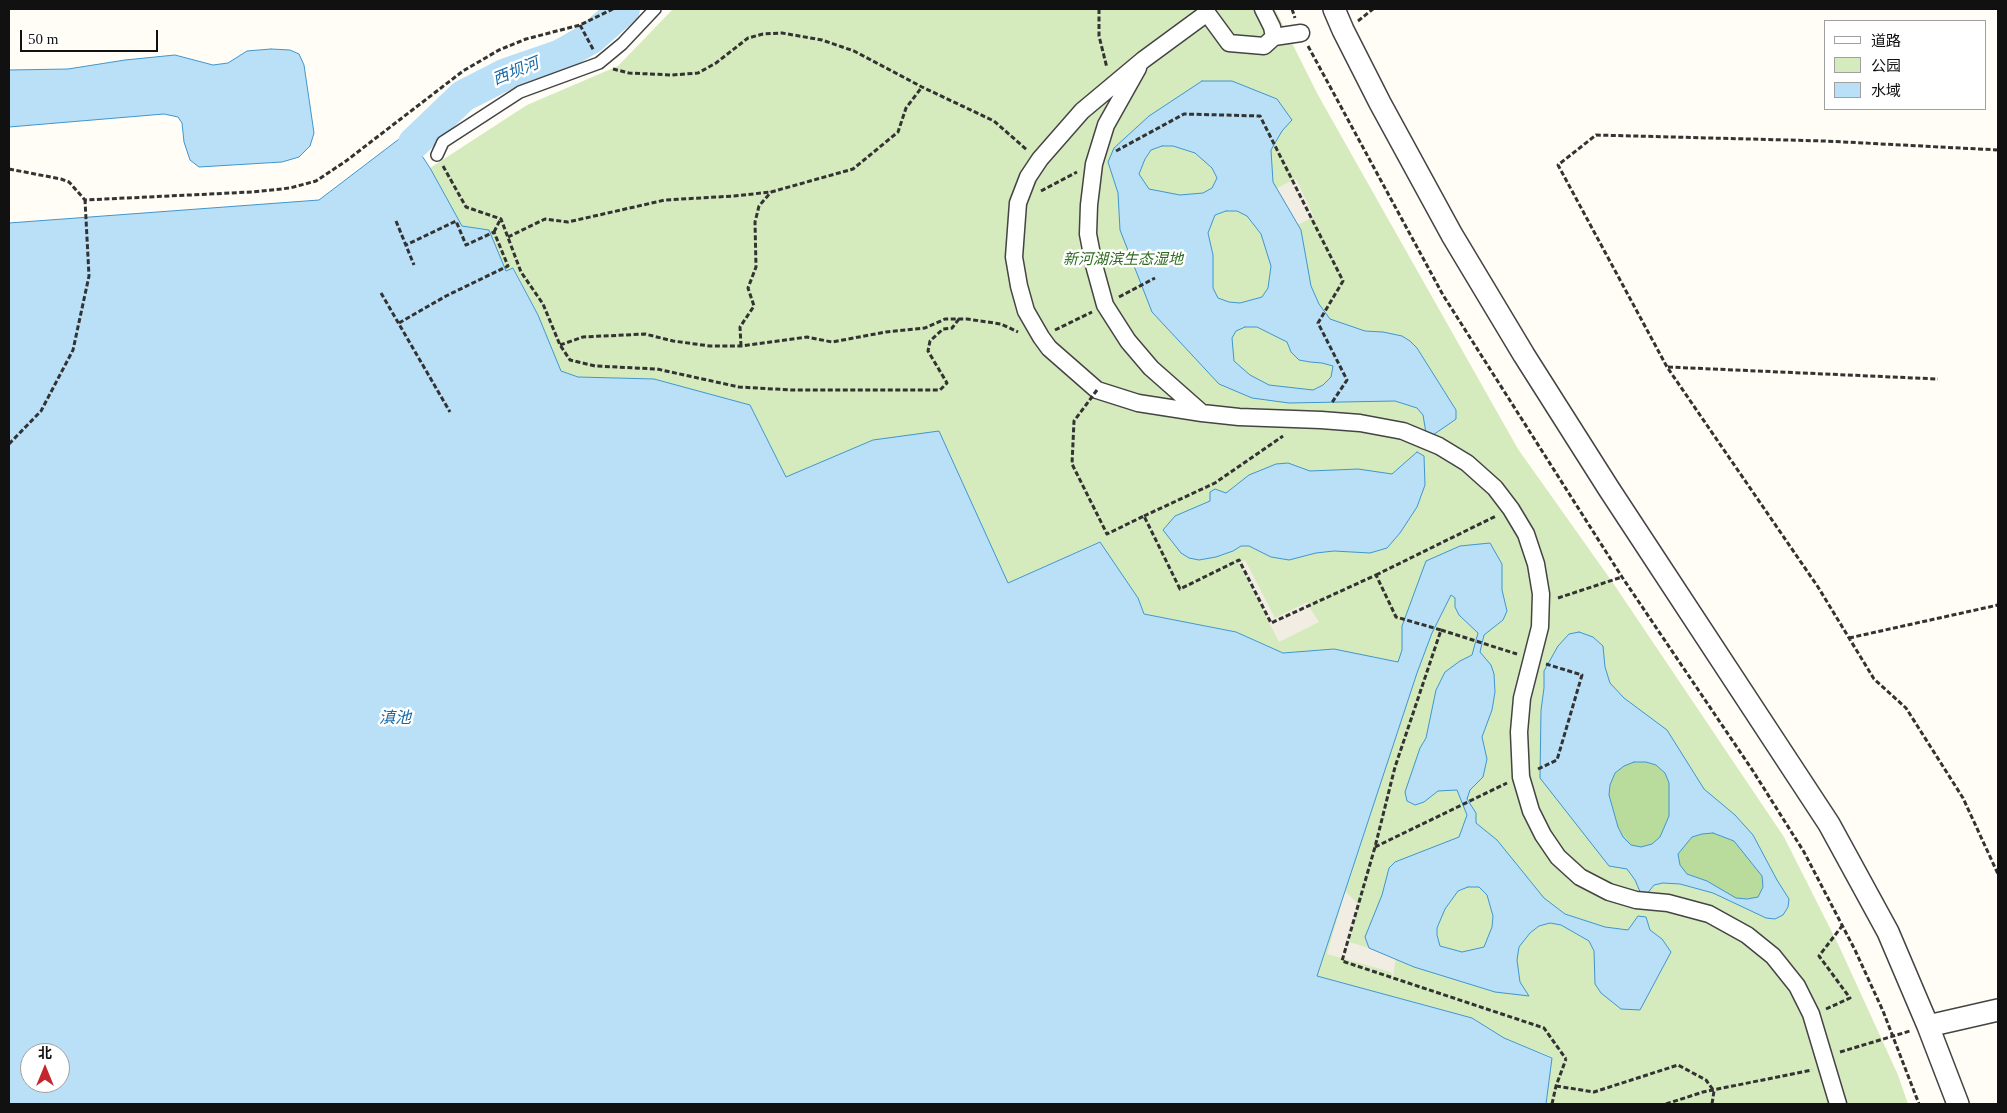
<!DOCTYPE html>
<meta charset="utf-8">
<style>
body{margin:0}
#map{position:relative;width:2007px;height:1113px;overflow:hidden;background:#fffdf5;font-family:"Times New Roman","Noto Sans SC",serif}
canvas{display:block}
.frame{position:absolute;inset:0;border:10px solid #111;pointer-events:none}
.legend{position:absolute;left:1824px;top:20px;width:162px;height:90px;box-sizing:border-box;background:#fff;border:1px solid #a0a0a0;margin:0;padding:6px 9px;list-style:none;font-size:15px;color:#111}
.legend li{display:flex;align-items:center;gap:10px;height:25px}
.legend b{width:25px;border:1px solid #a0a0a0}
.north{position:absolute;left:20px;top:1043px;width:50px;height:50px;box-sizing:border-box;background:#fff;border:1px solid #a0a0a0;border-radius:50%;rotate:0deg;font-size:14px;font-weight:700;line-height:20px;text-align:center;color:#111}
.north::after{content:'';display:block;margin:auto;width:18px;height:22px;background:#c4262e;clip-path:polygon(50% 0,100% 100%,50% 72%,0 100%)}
.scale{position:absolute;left:20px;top:30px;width:138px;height:22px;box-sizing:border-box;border:2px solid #111;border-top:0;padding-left:6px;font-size:15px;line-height:18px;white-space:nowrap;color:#111;-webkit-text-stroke:4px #fff;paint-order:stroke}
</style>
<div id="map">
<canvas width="2007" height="1113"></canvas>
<div class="frame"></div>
<ul class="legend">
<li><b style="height:6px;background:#fff"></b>道路</li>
<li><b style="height:14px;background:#d5ebbd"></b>公园</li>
<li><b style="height:14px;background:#b9e0f7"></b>水域</li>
</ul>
<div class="north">北</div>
<div class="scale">50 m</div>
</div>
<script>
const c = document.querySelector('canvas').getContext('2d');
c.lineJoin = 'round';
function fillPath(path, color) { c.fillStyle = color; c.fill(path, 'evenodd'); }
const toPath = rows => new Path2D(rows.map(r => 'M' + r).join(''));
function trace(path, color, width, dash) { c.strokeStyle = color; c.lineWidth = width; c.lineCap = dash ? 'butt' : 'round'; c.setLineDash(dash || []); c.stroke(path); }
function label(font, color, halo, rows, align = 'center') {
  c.font = font + ' "Times New Roman","Noto Sans SC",serif'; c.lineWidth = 5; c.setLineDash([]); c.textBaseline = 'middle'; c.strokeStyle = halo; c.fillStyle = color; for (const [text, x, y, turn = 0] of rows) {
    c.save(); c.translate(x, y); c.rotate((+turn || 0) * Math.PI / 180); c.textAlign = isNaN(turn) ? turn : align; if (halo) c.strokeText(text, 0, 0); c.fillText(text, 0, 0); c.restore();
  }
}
fillPath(toPath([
 [673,9,1275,9,1318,95,1518,449,1613,583,1784,837,1839,946,1898,1075,1908,1104,1546,1104,1552,1057,1504,1038,1472,1018,1317,976,1416,673,1335,649,1283,653,1236,632,1144,614,1138,598,1099,542,1008,583,873,440,786,478,750,405,654,379,578,377,561,371,538,315,514,268,506,271,489,230,462,226,430,168,527,105,618,66]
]), '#d5ebbd');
fillPath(toPath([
 [1634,762,1646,762,1656,765,1665,773,1669,783,1669,816,1660,837,1652,844,1641,847,1631,845,1623,837,1618,827,1609,795,1610,785,1615,773,1624,766],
 [1713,833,1734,841,1762,876,1763,887,1758,897,1747,899,1736,898,1707,881,1687,874,1680,866,1678,854,1692,837,1702,834]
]), '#b9dc9c');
fillPath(toPath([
 [1296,179,1314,217,1293,227,1275,189],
 [1245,560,1275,618,1308,602,1308,605,1319,622,1279,642,1239,563],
 [1345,891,1358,904,1361,895,1349,942,1396,956,1393,978,1391,972,1327,954]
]), '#f1ede2');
const water = toPath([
 [271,49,290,50,299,54,304,65,314,133,310,146,299,157,282,162,199,167,190,160,184,142,182,123,178,117,164,114,9,127,9,70,68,69,125,60,175,55,213,65,228,63,247,51,271,49],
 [1202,81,1232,81,1277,99,1292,120,1282,131,1271,150,1273,182,1301,230,1311,286,1319,304,1330,319,1365,331,1383,332,1402,336,1410,341,1417,348,1456,410,1456,419,1449,424,1433,435,1426,433,1423,415,1417,408,1395,401,1289,403,1252,398,1219,384,1152,312,1120,230,1118,193,1108,162,1114,148,1149,116,1202,81],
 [1162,146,1173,146,1195,153,1212,168,1217,178,1212,188,1203,193,1180,195,1149,189,1139,174,1145,159,1151,150,1162,146],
 [1226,211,1237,211,1247,216,1261,234,1271,266,1268,288,1262,297,1240,303,1229,302,1218,298,1213,288,1213,255,1208,233,1215,215,1226,211],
 [1245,327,1257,327,1287,342,1291,352,1299,360,1310,362,1322,363,1333,366,1331,377,1323,385,1313,390,1269,385,1250,375,1234,361,1232,338,1236,331,1245,327],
 [407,133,430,168,462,226,489,230,506,271,513,268,538,315,561,371,578,377,654,379,750,405,786,477,873,440,939,431,1008,583,1100,542,1138,598,1144,614,1236,632,1283,653,1334,649,1398,662,1402,650,1402,626,1426,561,1460,546,1490,543,1502,564,1502,590,1507,611,1503,620,1484,635,1480,652,1491,665,1494,674,1495,692,1492,710,1482,737,1487,759,1483,777,1470,790,1467,799,1476,813,1476,823,1497,840,1544,898,1565,914,1605,927,1628,930,1638,916,1646,917,1650,930,1662,939,1671,952,1640,1010,1621,1009,1601,993,1595,984,1594,951,1589,941,1561,925,1550,923,1539,926,1530,933,1519,947,1517,960,1520,982,1529,996,1495,992,1414,967,1369,948,1365,937,1382,895,1389,868,1395,862,1459,837,1467,815,1457,790,1438,791,1424,802,1415,805,1407,801,1405,792,1420,748,1426,738,1436,690,1445,672,1460,661,1472,655,1478,633,1459,615,1455,607,1455,598,1451,595,1432,633,1417,673,1317,976,1472,1018,1504,1038,1552,1058,1546,1104,9,1104,9,223,319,200,407,133],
 [1468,887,1479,887,1487,895,1493,916,1492,927,1484,947,1462,952,1440,946,1437,935,1437,928,1445,909,1458,891,1468,887],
 [30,1053,60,1053,60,1083,30,1083,30,1053],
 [1417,452,1424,456,1425,485,1417,507,1400,533,1387,548,1370,553,1334,551,1316,553,1289,560,1271,557,1249,546,1241,546,1233,551,1216,557,1199,560,1189,558,1181,553,1163,530,1175,516,1210,501,1210,492,1215,489,1226,493,1249,475,1276,464,1288,463,1310,471,1358,469,1392,474,1417,452],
 [1579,632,1593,637,1603,646,1605,667,1610,683,1624,698,1667,730,1704,789,1735,815,1753,835,1777,880,1789,899,1788,907,1783,915,1775,919,1766,918,1713,893,1680,884,1663,883,1654,885,1646,895,1641,894,1635,880,1627,869,1609,866,1540,778,1541,710,1544,688,1544,671,1558,646,1569,634,1579,632],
 [1634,762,1646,762,1656,765,1665,773,1669,783,1669,816,1660,837,1652,844,1641,847,1631,845,1623,837,1618,827,1609,795,1610,785,1615,773,1624,766,1634,762],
 [1713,833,1734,841,1762,876,1763,887,1758,897,1747,899,1736,898,1707,881,1687,874,1680,865,1678,854,1692,837,1702,834,1713,833]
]);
fillPath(water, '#b9e0f7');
trace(water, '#3f96cf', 1);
trace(toPath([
 [414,143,463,96,506,74,561,55,591,38,624,9]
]), '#b9e0f7', 32);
const service = toPath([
 [437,155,443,142,520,92,599,63,622,44,655,9]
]);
const pedestrian = toPath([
 [1206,9,1207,13,1229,43,1264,46,1274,37,1272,27,1263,9],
 [1207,13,1143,60,1082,111,1040,159,1028,177,1018,203,1014,257,1019,286,1026,311,1041,337,1049,348,1097,390,1138,403,1202,413,1239,417,1321,420,1360,423,1403,431,1439,446,1467,463,1495,488,1511,509,1526,534,1536,564,1541,594,1540,627,1522,698,1519,732,1521,777,1531,811,1543,835,1558,857,1580,877,1609,892,1636,900,1668,903,1709,914,1747,935,1773,956,1797,986,1811,1014,1838,1104],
 [1274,37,1301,33],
 [1138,68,1106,125,1094,164,1089,205,1088,234,1094,265,1105,305,1128,341,1151,368,1202,413]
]);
const minor = toPath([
 [1334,9,1343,30,1380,103,1452,235,1524,355,1609,489,1829,824,1888,932,1928,1026,1958,1104],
 [1928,1026,1998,1010]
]);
trace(service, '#444', 14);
trace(pedestrian, '#444', 19);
trace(minor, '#444', 24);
trace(toPath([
 [1099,9,1099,36,1107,68],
 [1292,9,1295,18],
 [1358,21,1373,9],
 [580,25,594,51],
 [1308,46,1443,295,1622,577,1753,771,1804,852,1855,950,1883,1011,1919,1104],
 [613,69,629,73,672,75,698,73,716,63,748,38,763,34,782,33,822,40,854,51,922,87,994,121,1027,150],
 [1998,150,1825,141,1596,135,1558,165,1667,367,1818,587,1874,679,1906,708,1963,798,1998,874],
 [1116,151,1184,114,1260,116,1343,281,1318,323,1347,380,1331,404],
 [443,166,466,207,501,219,521,272,543,304,560,345,570,360,595,366,657,369,739,387,792,390,940,390,947,383,928,351,930,341,943,329,952,328,959,319],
 [9,169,61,179,69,182,85,200,252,192,290,188,316,181,346,161,463,71,499,50,526,39,580,25,613,9],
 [1041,191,1077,172],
 [396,221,414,265],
 [494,232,500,220],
 [508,237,545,219,568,222,665,200,734,196,771,192,853,169,898,132,906,108,922,87],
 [381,293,450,412],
 [1119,297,1155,278],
 [399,323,446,296,508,266,494,232,466,245,456,221,406,245],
 [1055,330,1092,312],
 [560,345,583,337,645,334,673,341,710,346,741,346,807,337,832,342,886,332,925,328,945,319,967,319,1001,324,1018,332],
 [741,346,740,327,754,306,748,288,756,267,755,222,759,206,771,192],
 [1668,367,1938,379],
 [9,444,41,411,73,350,89,276,85,200],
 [1144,516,1215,483,1283,436],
 [1376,575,1496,516],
 [1558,598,1622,577],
 [1441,630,1517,654],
 [1849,638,1998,605],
 [1538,769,1557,760,1582,675,1546,664],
 [1375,847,1507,783],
 [1826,1009,1850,998,1819,956,1842,926],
 [1840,1052,1910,1031],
 [1556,1086,1594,1092,1678,1065,1706,1080,1714,1091,1712,1104],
 [1552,1104,1556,1086,1566,1059],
 [1666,1104,1703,1092,1812,1070]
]), '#333', 3, [5, 2.5]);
trace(service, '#fff', 11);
trace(pedestrian, '#fff', 16);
trace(minor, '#fff', 21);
trace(toPath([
 [1097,390,1074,421,1072,464,1107,534,1144,516,1180,589,1239,560,1271,623,1376,575,1396,617,1441,630,1395,767,1375,847,1342,961,1544,1028,1566,1059]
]), '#333', 3, [5, 2.5]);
label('italic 15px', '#2f6b1f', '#fff', [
 ["新河湖滨生态湿地",1123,260]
]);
label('italic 16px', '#1768a6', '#fff', [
 ["西坝河",516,72,-22],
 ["滇池",395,719]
]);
</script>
